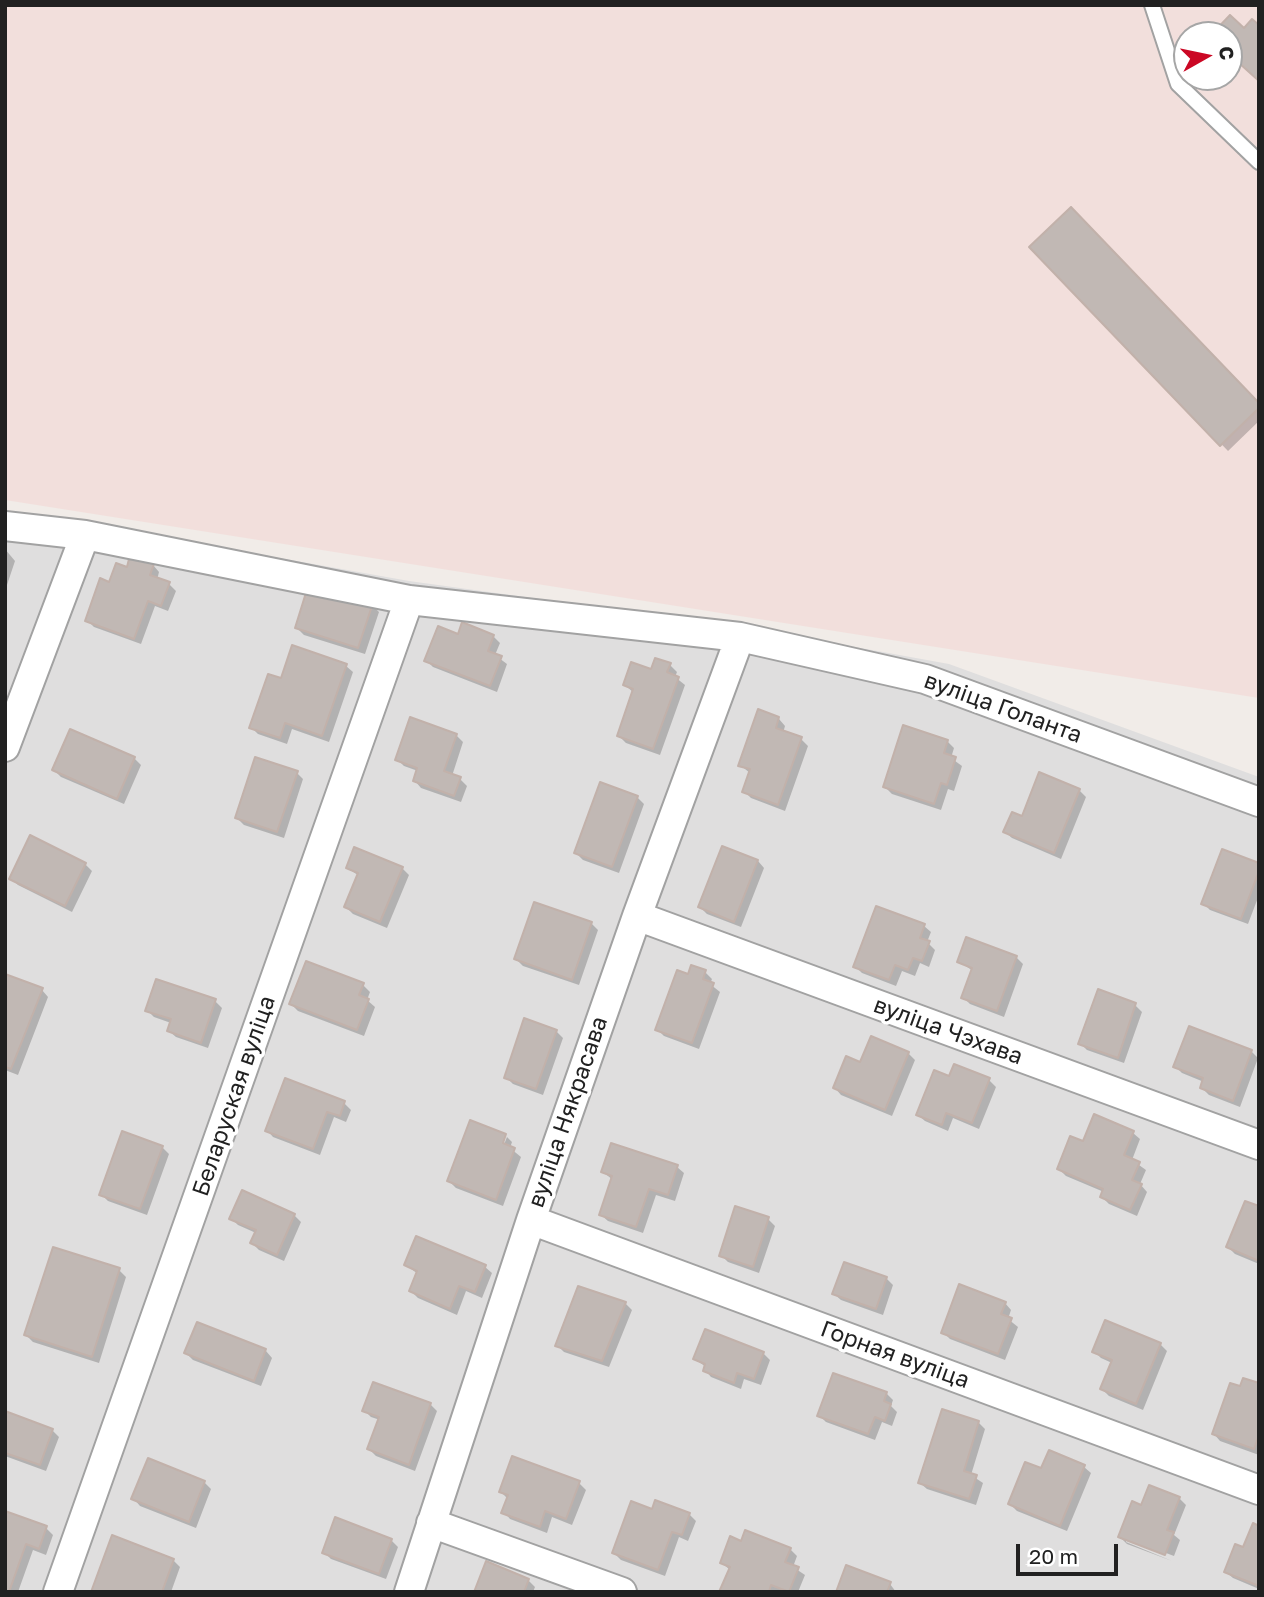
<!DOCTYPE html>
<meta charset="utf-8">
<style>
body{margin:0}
#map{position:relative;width:1264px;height:1597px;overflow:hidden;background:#f1ece8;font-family:"Golos Text",sans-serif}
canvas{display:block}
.frame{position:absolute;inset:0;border:7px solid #212121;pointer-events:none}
.north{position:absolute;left:1173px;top:21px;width:70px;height:70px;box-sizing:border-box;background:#fff;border:2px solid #a6a6a6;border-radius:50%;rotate:81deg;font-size:19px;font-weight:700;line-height:28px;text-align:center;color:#212121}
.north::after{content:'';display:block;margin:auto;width:24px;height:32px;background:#cb0724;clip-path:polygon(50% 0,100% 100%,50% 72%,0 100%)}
.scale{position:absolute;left:1016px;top:1544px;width:102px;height:32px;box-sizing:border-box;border:4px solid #212121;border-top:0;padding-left:9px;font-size:21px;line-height:24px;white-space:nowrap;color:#212121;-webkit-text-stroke:5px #fff;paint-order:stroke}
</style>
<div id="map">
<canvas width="1264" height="1597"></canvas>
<div class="frame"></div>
<div class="north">С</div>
<div class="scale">20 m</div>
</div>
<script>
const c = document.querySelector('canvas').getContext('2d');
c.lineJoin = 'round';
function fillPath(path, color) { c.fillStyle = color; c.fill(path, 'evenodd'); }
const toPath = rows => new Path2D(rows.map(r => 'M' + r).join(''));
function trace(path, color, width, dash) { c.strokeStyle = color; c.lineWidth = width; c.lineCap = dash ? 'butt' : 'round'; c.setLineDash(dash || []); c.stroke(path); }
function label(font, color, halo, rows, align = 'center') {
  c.font = font + ' "Golos Text",sans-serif'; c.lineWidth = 7; c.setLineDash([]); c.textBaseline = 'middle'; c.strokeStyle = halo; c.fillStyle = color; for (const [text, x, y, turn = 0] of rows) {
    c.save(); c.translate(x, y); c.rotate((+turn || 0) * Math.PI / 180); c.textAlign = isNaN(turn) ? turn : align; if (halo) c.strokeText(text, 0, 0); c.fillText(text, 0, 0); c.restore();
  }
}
fillPath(toPath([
 [5,513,88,524,409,581,750,628,949,664,1259,777,1259,1592,5,1592]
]), '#dfdede');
fillPath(toPath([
 [5,5,1259,5,1259,698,5,500],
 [1187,35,1229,35,1229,77,1187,77]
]), '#f2dfdc');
fillPath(toPath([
 [1032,247,1259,405,1259,421,1228,451],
 [5,549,15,561,5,591],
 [153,565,159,572,157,580,169,584,176,591,168,611,155,606,141,644,94,627,87,620,110,584,128,569],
 [372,605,379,612,365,654,304,635,297,628],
 [459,636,493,636,500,643,495,655,507,664,497,692,433,667,426,660],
 [670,665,677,672,675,677,685,685,660,755,626,743,619,736,634,693,625,685],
 [346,666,353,672,329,742,292,729,287,744,258,734,251,727,282,680],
 [759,712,779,719,785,726,783,733,801,739,808,746,785,811,751,798,744,791,750,773,740,765],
 [456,735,463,742,452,776,460,779,467,786,461,802,421,788,415,781,418,771,404,766,397,759],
 [947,741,954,748,951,758,962,766,954,791,948,789,941,810,892,794,885,787],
 [134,758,141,765,124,804,61,777,54,770],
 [297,773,303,779,284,838,244,825,237,818],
 [1079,790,1086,797,1061,859,1012,838,1005,832,1023,818],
 [637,797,644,804,619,873,583,860,576,853],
 [758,861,764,868,741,927,707,914,700,907],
 [85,864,92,871,72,912,18,885,11,878],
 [1259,865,1259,895,1248,924,1210,910,1203,903],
 [348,868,402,868,409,875,387,928,353,914,346,907,359,876],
 [591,923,598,930,579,985,523,966,516,959],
 [924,926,931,932,927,942,935,950,929,967,920,963,915,976,902,971,896,986,862,973,855,966],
 [1016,957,1023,964,1004,1017,970,1004,963,997,973,971,960,962],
 [307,963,363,985,370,992,367,1000,375,1007,364,1036,298,1011,291,1004],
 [705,972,712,979,710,984,720,992,699,1049,664,1036,657,1029,689,976],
 [5,976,42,990,48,997,18,1075,5,1070],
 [1099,992,1135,1005,1142,1012,1124,1063,1087,1050,1080,1043],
 [215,1001,222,1008,208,1048,176,1037,169,1031,171,1023,154,1017,147,1010],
 [556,1031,563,1038,543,1095,513,1084,506,1077],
 [1251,1051,1258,1058,1240,1107,1209,1095,1202,1088,1204,1082,1182,1073,1175,1066],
 [908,1053,915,1060,892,1116,841,1095,835,1088,861,1065],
 [955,1066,989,1080,996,1087,979,1129,953,1118,948,1131,925,1121,918,1115,950,1078],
 [344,1103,351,1110,346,1122,334,1117,320,1155,273,1137,267,1130],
 [1095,1117,1133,1133,1140,1139,1132,1160,1146,1170,1140,1184,1147,1192,1137,1216,1109,1204,1102,1197,1104,1192,1066,1176,1059,1169,1084,1144],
 [471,1123,505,1135,498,1151,501,1152,507,1137,512,1142,510,1148,521,1157,503,1206,456,1188,449,1181],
 [162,1147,169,1154,147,1215,108,1201,101,1194],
 [677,1167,684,1173,675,1201,656,1195,643,1233,608,1221,601,1215,613,1180,603,1172],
 [1259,1208,1259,1264,1235,1254,1228,1247],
 [294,1215,301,1222,284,1261,259,1250,252,1243,256,1233,238,1225,231,1218],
 [768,1219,775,1226,759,1273,728,1262,721,1255],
 [406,1265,485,1267,492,1273,482,1298,466,1291,457,1315,418,1298,411,1291,418,1274],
 [119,1270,126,1277,99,1363,33,1342,26,1335],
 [886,1278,893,1285,883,1315,841,1300,834,1294],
 [625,1303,632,1310,609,1367,564,1352,557,1345],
 [1005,1303,1011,1310,1008,1319,1018,1327,1005,1360,950,1339,943,1332],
 [198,1324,266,1351,272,1358,261,1386,193,1360,186,1353],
 [1160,1344,1167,1351,1143,1410,1109,1396,1102,1389,1112,1363,1101,1358,1094,1351],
 [763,1353,770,1360,761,1385,744,1379,741,1389,711,1377,705,1370,706,1367,695,1359],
 [834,1375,887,1394,893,1400,891,1406,897,1412,892,1426,882,1422,875,1440,826,1422,819,1415],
 [1259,1385,1259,1455,1220,1441,1214,1434,1241,1389],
 [430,1404,437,1411,415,1471,376,1456,369,1449,380,1420,371,1417,364,1410],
 [5,1413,52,1430,59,1437,46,1471,5,1456],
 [978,1422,985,1429,971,1475,983,1483,976,1505,927,1489,920,1483],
 [1084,1467,1091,1473,1067,1531,1017,1511,1010,1504,1042,1471],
 [204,1482,211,1489,196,1528,140,1506,134,1499],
 [579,1483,586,1490,572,1525,552,1517,547,1533,510,1519,504,1512,508,1499,501,1492],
 [1179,1498,1186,1505,1174,1535,1180,1540,1174,1556,1126,1538,1126,1542,1172,1561,1127,1544,1120,1537,1142,1507],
 [653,1511,689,1514,696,1521,688,1541,679,1537,665,1576,621,1560,614,1553],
 [5,1512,46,1528,53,1535,46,1555,33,1550,18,1592,5,1592],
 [1259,1527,1259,1589,1233,1578,1226,1572],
 [391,1540,398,1547,386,1579,331,1559,324,1552],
 [742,1543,790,1549,797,1556,793,1567,805,1575,798,1592,721,1592,730,1570,722,1563],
 [173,1560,180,1567,171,1592,93,1592],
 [528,1580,535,1587,533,1592,476,1592],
 [890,1584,896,1592,837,1592]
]), '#0003');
const building = toPath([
 [1230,15,1244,28,1252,19,1259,25,1259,81,1229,54,1229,35,1211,35,1230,15],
 [1071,207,1259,403,1259,408,1220,446,1029,247,1071,207],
 [130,555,154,564,150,575,170,582,161,606,148,601,134,639,85,621,100,578,109,582,116,563,127,567,130,555],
 [309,583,373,603,358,648,295,628,309,583],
 [462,622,494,635,488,651,502,656,490,686,424,661,438,626,458,634,462,622],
 [292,645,347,664,322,736,285,723,280,738,249,728,268,674,281,678,292,645],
 [655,658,671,663,667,672,679,677,653,749,617,736,633,689,623,685,631,662,651,669,655,658],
 [758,709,779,717,776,728,802,737,778,805,742,792,750,769,738,766,758,709],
 [410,717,457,734,444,771,461,777,454,796,413,781,417,768,395,760,410,717],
 [903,725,948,740,944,753,956,757,947,785,941,783,934,804,883,787,903,725],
 [70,729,135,757,117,799,52,770,70,729],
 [255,757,298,771,277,832,235,818,255,757],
 [1039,772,1080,789,1054,853,1003,832,1012,812,1022,816,1039,772],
 [600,782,638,796,612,867,574,853,600,782],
 [30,835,86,863,65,906,9,879,30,835],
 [722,846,758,860,734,922,698,907,722,846],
 [354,847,403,867,380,922,344,907,358,873,346,868,354,847],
 [1222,849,1259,863,1259,871,1241,919,1201,904,1222,849],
 [534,902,592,922,572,980,514,959,534,902],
 [876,906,925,924,920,938,930,941,922,961,913,958,908,970,895,965,889,980,853,967,876,906],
 [966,937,1017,956,997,1011,961,998,972,968,957,962,966,937],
 [306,961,364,983,359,995,369,999,357,1030,289,1004,306,961],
 [691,965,706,970,703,979,714,983,692,1043,655,1030,677,970,688,974,691,965],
 [5,974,43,988,11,1069,5,1067,5,974],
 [156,979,216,999,201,1043,167,1031,171,1019,145,1011,156,979],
 [1098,989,1136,1003,1118,1058,1078,1044,1098,989],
 [524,1018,557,1030,536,1089,504,1078,524,1018],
 [1189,1026,1252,1050,1233,1101,1200,1088,1203,1078,1173,1067,1189,1026],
 [871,1036,909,1052,885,1110,833,1088,846,1056,860,1062,871,1036],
 [954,1064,990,1078,972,1123,946,1113,942,1125,916,1115,934,1070,949,1076,954,1064],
 [285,1078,345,1101,340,1116,327,1112,313,1149,265,1131,285,1078],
 [1094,1114,1134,1131,1124,1155,1140,1162,1132,1180,1142,1184,1130,1210,1100,1197,1103,1189,1057,1169,1070,1136,1083,1141,1094,1114],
 [470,1120,506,1134,503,1143,515,1148,496,1200,447,1181,470,1120],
 [122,1131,163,1146,140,1209,99,1195,122,1131],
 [611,1143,678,1165,668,1195,649,1189,636,1227,599,1215,612,1176,601,1172,611,1143],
 [242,1190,295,1214,277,1255,250,1243,256,1230,229,1219,242,1190],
 [1245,1201,1259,1206,1259,1261,1226,1247,1245,1201],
 [735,1206,769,1217,753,1267,719,1256,735,1206],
 [416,1236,486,1265,475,1292,459,1286,450,1309,409,1291,417,1271,404,1265,416,1236],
 [53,1247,120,1268,92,1357,24,1335,53,1247],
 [844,1262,887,1277,876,1309,832,1294,844,1262],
 [959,1284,1006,1302,1001,1314,1012,1318,998,1354,941,1333,959,1284],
 [578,1286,626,1302,602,1361,555,1346,578,1286],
 [1105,1320,1161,1343,1136,1404,1100,1389,1112,1360,1092,1352,1105,1320],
 [197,1322,266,1349,254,1381,184,1353,197,1322],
 [705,1329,764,1352,754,1379,737,1373,734,1383,703,1371,705,1364,693,1359,705,1329],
 [833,1373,887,1392,884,1401,891,1404,885,1421,875,1417,868,1434,817,1416,833,1373],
 [1243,1378,1259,1383,1259,1435,1254,1449,1212,1434,1230,1383,1240,1386,1243,1378],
 [373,1382,431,1403,409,1465,367,1449,379,1417,362,1411,373,1382],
 [942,1409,979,1421,964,1471,977,1475,969,1499,918,1483,942,1409],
 [5,1411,53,1429,40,1465,5,1453,5,1411],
 [1049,1450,1085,1465,1060,1526,1008,1504,1025,1462,1041,1468,1049,1450],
 [512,1456,580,1481,566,1519,545,1511,540,1527,501,1513,508,1495,499,1492,512,1456],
 [148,1458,205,1481,189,1522,131,1499,148,1458],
 [1149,1485,1180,1497,1167,1530,1174,1532,1165,1555,1118,1537,1132,1501,1141,1505,1149,1485],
 [655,1500,690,1513,682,1535,672,1532,658,1570,612,1553,631,1501,652,1509,655,1500],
 [5,1511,47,1526,39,1549,26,1544,9,1592,5,1590,5,1511],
 [335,1517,392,1539,379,1574,322,1553,335,1517],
 [1253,1523,1259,1526,1259,1586,1224,1572,1235,1544,1243,1547,1253,1523],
 [745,1530,791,1548,785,1562,799,1567,789,1592,771,1585,769,1592,719,1592,730,1567,720,1563,730,1536,741,1541,745,1530],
 [112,1535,174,1559,162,1592,91,1592,112,1535],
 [486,1561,529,1579,524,1592,474,1592,486,1561],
 [846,1565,891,1582,887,1592,836,1592,846,1565]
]);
fillPath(building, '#c1b8b4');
trace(building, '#c2b1aa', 2);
const lane = toPath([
 [1152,5,1178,84,1259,162]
]);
const street = toPath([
 [5,526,85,535,409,600,740,637,925,679,1259,802],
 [5,747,85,535],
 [637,916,1259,1145],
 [531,1220,1259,1490],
 [431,1523,622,1592],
 [58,1592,409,600],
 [409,1592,531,1220,637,916,740,637]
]);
trace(lane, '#a2a2a2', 18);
trace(street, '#a2a2a2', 32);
trace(lane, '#fff', 14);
trace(street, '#fff', 28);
label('23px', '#212121', '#fff', [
 ["вуліца Голанта",1003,708,20],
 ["вуліца Чэхава",948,1031,20],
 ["Беларуская вуліца",234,1096,-71],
 ["вуліца Някрасава",568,1112,-71],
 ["Горная вуліца",895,1355,20]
]);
</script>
